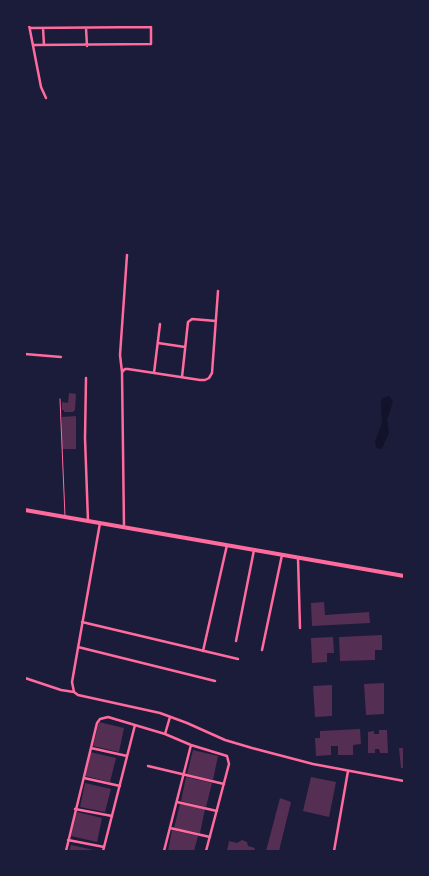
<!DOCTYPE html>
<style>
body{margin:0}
#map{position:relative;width:429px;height:876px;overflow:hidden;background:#1b1b3a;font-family:Helvetica,sans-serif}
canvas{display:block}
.frame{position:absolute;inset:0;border:26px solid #1b1b3a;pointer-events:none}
</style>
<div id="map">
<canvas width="429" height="876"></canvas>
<div class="frame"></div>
</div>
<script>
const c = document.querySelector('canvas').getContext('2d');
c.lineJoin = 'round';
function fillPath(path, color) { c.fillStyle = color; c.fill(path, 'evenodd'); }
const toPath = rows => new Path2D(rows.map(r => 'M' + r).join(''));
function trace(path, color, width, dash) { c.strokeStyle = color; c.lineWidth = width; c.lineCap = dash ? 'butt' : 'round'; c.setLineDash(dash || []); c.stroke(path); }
fillPath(toPath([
 [389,396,393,402,387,420,389,433,382,448,379,449,376,447,375,442,382,423,381,401,383,398]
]), '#12122b');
fillPath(toPath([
 [69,393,76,394,75,410,73,412,64,412,64,410,62,410,62,402,68,403],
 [76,416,76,449,62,449,62,417],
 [324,602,325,615,369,612,370,623,312,626,311,603],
 [382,635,382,650,375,650,375,660,340,661,339,637],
 [333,637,334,653,327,653,327,662,312,663,311,638],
 [384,683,384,714,366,715,364,684],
 [332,685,332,716,315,717,313,686],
 [99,722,124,728,119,752,93,746],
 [360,729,361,744,353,745,353,755,338,755,338,746,331,746,331,755,316,756,315,738,320,738,320,731],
 [379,730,387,730,388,753,380,753,379,749,375,749,375,753,368,753,368,732,374,731,374,734,379,734],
 [399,748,404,748,404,768,401,768],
 [193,750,218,756,213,780,187,774],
 [90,752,116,758,110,782,85,776],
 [186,777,212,783,206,807,181,801],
 [311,777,336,782,329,817,303,811],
 [85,783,111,789,105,812,80,807],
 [280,798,291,802,279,851,266,851],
 [180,804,205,809,200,833,174,828],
 [77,812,102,818,97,842,71,836],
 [172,830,198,836,194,851,168,851],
 [242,840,247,842,248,846,255,848,254,851,227,851,229,841,237,843],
 [71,845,94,850,94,851,69,851]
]), '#542f53');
trace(toPath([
 [60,399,65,516]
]), '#ff6b9d', 1);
trace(toPath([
 [29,25,41,87,46,98],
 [30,28,151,27,151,44,34,45],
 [43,28,44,45],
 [86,28,87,46],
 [158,343,185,347],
 [25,354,61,357],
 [122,372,120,355,127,255],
 [154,373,160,324],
 [182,377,188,322,192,319,216,321],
 [86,378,85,438,88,521],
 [100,523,72,682,74,692,78,695,160,713,187,723,225,740,252,748,313,764,404,781],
 [124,527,122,372,125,369,128,369,200,380,205,380,209,378,212,373,218,291],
 [298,558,300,628],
 [82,622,238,659],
 [236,641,254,550],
 [78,647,215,681],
 [262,650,282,555],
 [203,651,227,545],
 [25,678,61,690,74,692],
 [165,734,170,717],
 [91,748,127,756],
 [148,766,224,784],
 [84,778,120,786],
 [177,802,217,811],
 [75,809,112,816],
 [170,828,210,837],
 [68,840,104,847],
 [66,851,97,723,100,719,108,717,165,734,191,745,227,756,229,764,206,851],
 [103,851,135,725],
 [164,851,191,745],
 [334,851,348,771]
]), '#ff6b9d', 2.5);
trace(toPath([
 [25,510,404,576]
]), '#ff6b9d', 4);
</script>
